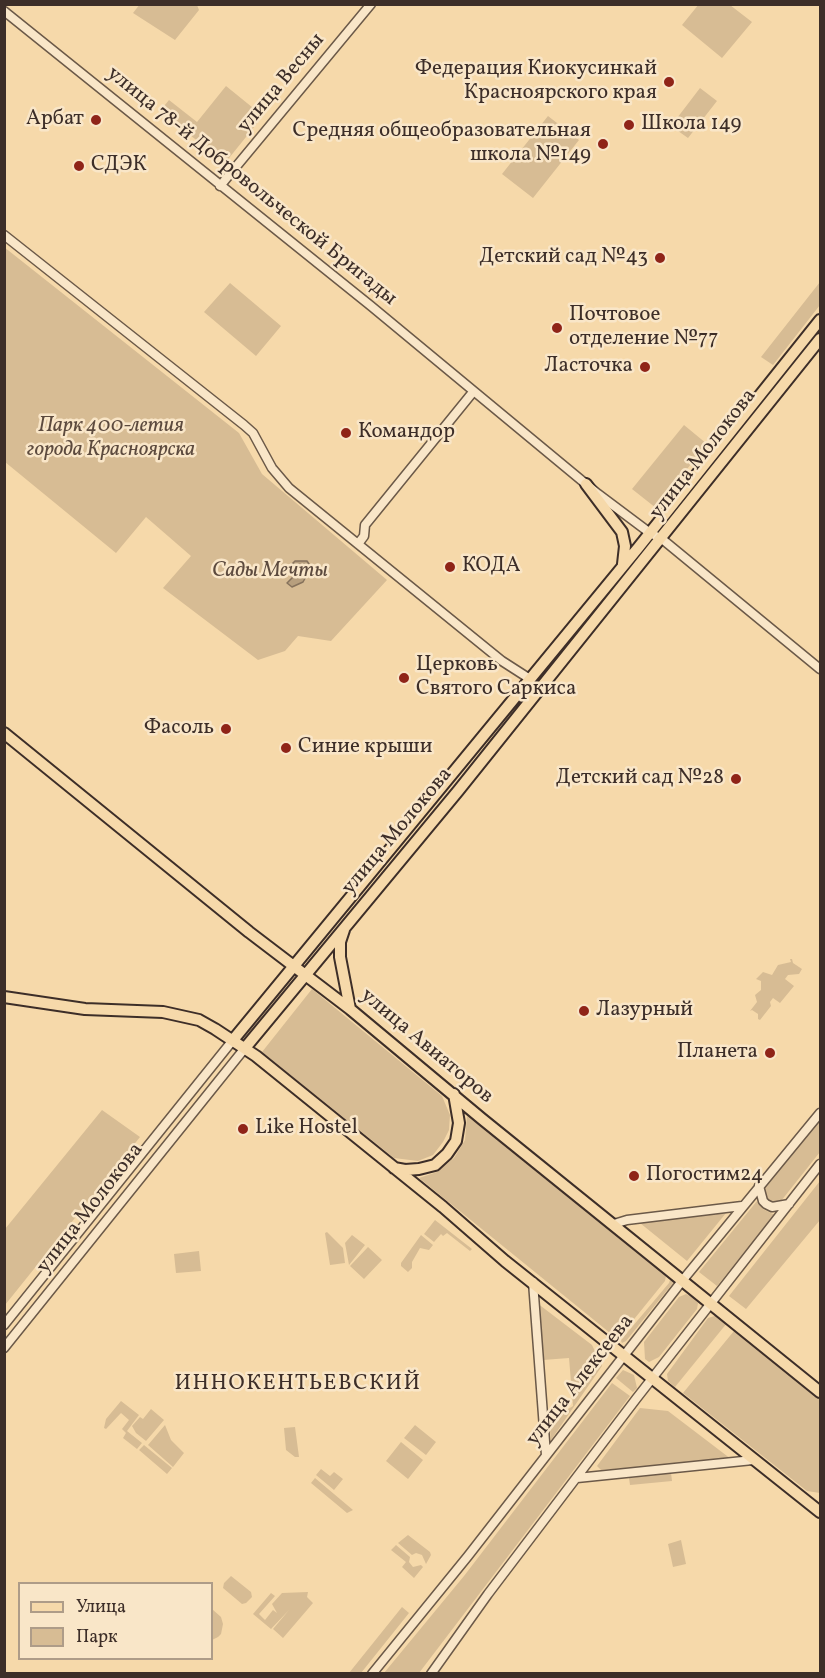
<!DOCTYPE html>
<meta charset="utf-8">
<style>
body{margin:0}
#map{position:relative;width:825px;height:1678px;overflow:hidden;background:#f6d9aa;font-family:Vollkorn,serif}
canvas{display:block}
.frame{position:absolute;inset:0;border:6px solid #3d2e28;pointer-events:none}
.legend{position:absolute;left:18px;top:1582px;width:195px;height:78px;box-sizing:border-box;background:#f9e6c8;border:2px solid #ae9c88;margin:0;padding:8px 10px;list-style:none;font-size:18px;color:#3d2e28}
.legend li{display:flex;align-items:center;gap:12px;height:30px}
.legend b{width:30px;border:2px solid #ae9c88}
</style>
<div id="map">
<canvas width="825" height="1678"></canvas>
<div class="frame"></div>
<ul class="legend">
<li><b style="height:8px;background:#f6d9aa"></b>Улица</li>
<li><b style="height:16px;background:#d7bc94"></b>Парк</li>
</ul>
</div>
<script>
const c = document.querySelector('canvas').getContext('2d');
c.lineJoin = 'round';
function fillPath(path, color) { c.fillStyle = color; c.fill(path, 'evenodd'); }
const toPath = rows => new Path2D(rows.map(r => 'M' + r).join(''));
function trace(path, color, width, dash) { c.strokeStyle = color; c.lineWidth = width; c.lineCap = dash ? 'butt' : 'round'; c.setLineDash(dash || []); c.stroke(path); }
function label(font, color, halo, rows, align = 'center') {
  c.font = font + ' Vollkorn,serif'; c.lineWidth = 5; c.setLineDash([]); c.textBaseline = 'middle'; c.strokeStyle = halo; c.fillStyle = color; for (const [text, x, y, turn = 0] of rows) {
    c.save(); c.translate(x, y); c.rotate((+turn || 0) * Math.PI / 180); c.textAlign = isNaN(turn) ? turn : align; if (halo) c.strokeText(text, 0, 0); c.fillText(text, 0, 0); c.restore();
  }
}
fillPath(toPath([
 [140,4,197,5,199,10,175,40,133,13],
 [699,4,730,5,752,22,722,58,682,25],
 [226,86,263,116,225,163,160,111,169,100,197,122],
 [700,88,717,101,688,138,671,126],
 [548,116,579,140,533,198,502,174],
 [4,247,239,433,262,474,387,580,331,641,298,636,285,651,258,660,163,588,191,556,146,517,116,553,5,462],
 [820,282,820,305,773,365,761,357],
 [230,283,281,326,256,356,204,312],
 [684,425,707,444,656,508,632,489],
 [790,959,792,959,793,963,802,969,799,974,788,975,785,979,794,986,780,1003,773,998,770,1002,771,1006,760,1020,758,1019,758,1014,752,1010,750,1011,757,1002,755,995,761,990,761,981,756,979,763,972,772,975,778,965,791,962],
 [312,989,442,1096,450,1115,449,1130,443,1142,433,1155,418,1161,394,1158,262,1052],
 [102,1110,140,1137,5,1305,5,1229],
 [467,1116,666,1276,665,1281,622,1334,615,1337,419,1178,437,1172,454,1158,465,1140],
 [820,1120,820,1152,781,1201,774,1205,768,1203,764,1196,764,1189],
 [820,1181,820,1220,746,1309,729,1296],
 [757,1201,763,1209,775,1215,717,1286,699,1272],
 [726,1213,687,1261,640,1223],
 [435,1220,472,1249,470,1251,447,1233,443,1236,441,1234,434,1242,424,1234],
 [327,1232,343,1248,345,1263,330,1265,325,1233],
 [352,1235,365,1245,349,1265,345,1243],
 [421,1235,433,1245,429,1250,420,1248,412,1262,412,1268,408,1272,401,1266,401,1263],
 [368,1247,382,1260,364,1279,350,1266],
 [199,1251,201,1271,176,1273,174,1254],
 [670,1280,673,1280,673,1283,626,1341,622,1343,621,1341,622,1339,669,1283],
 [686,1294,692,1297,698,1303,697,1309,659,1357,649,1362,645,1359,644,1342,679,1297],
 [537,1303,592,1345,602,1366,551,1440,549,1421,573,1406,569,1358,543,1360],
 [718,1315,727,1323,675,1387,668,1381,667,1374,708,1318],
 [734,1331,820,1400,820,1493,807,1491,683,1393],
 [623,1370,634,1375,637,1388,633,1392,616,1378],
 [612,1383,630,1396,419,1673,384,1673,464,1576],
 [121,1401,139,1415,127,1431,142,1443,137,1449,123,1438,126,1433,122,1429,129,1420,121,1413,106,1429,104,1428,106,1419],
 [640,1408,668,1411,731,1459,601,1470,597,1466],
 [151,1409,164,1420,146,1441,136,1433,132,1426,140,1417,143,1419],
 [165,1425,171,1440,184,1453,173,1467,148,1445],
 [415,1425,436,1442,426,1455,404,1438],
 [295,1427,299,1457,295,1457,286,1450,284,1428],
 [401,1442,423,1460,408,1479,386,1461],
 [144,1445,172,1468,167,1474,139,1450],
 [321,1469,330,1476,334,1472,343,1479,334,1490,316,1475],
 [671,1473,672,1481,630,1485,629,1478],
 [315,1478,353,1510,347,1513,311,1483],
 [408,1535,430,1552,431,1555,426,1564,422,1555,416,1553,412,1555,398,1543],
 [681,1540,686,1564,673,1567,668,1544],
 [396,1545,410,1557,409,1562,413,1567,421,1565,423,1567,414,1578,402,1567,406,1562,391,1550],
 [231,1576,251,1592,252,1597,246,1603,242,1604,223,1588,224,1583],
 [308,1592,307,1597,313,1603,283,1638,273,1629,289,1610,271,1629,253,1614,271,1593,275,1596,259,1614,265,1620,273,1610,277,1613,272,1604,282,1593],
 [402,1607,409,1613,361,1673,349,1673],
 [212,1609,221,1617,223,1624,221,1634,218,1637,212,1640]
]), '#d7bc94');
const water = toPath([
 [295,561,307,561,309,564,308,573,303,582,292,587,287,583,296,574,292,564,295,561]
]);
fillPath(water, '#b79f7e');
trace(water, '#86725c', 1.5);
const minor = toPath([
 [4,11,371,306,598,494,650,533,662,539,820,669],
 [220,186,371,4],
 [4,235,244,425,253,433,272,468,289,488,502,661,530,679],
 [358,544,364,536,365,525,473,392],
 [759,1186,763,1201,766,1204,772,1207,789,1204],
 [614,1224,627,1220,742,1206],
 [533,1282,546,1455],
 [4,1325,233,1040],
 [4,1348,245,1048],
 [577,1478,753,1460],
 [372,1674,468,1556,682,1281,820,1113],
 [431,1674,488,1594,636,1399,820,1164]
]);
const major = toPath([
 [586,484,622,532,625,546,623,564],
 [4,733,249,932,350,1009,482,1119,820,1392],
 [344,930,340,942,340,957,350,1009],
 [4,997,85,1009,163,1012,199,1020,215,1029,256,1056,443,1207,505,1261,820,1512],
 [233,1040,638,548,820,320],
 [245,1048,458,791,820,339],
 [394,1168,405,1170,419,1169,435,1165,447,1154,456,1141,459,1123,454,1094]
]);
trace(minor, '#6b5948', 11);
trace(major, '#3d2e28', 14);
trace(minor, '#f9e6c8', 8);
trace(major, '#f6d9aa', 10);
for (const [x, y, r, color] of [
 [669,82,6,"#8f2418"],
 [96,120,6,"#8f2418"],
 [629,125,6,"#8f2418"],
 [603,144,6,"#8f2418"],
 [79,166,6,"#8f2418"],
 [660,258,6,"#8f2418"],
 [557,328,6,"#8f2418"],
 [645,367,6,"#8f2418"],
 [346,433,6,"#8f2418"],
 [450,567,6,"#8f2418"],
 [404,678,6,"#8f2418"],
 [226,729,6,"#8f2418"],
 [286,748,6,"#8f2418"],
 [736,779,6,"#8f2418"],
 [584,1011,6,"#8f2418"],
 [770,1053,6,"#8f2418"],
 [243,1129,6,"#8f2418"],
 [634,1176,6,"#8f2418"]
]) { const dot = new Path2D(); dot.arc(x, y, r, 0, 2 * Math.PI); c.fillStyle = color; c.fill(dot); trace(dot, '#f9e6c8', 2); }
label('21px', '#3d2e28', '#f9e6c8', [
 ["Федерация Киокусинкай",657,70,"right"],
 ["Красноярского края",657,94,"right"],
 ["Арбат",84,120,"right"],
 ["Школа 149",641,125],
 ["Средняя общеобразовательная",591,132,"right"],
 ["школа №149",591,156,"right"],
 ["СДЭК",91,166],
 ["Детский сад №43",648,258,"right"],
 ["Почтовое",569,316],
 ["отделение №77",569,340],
 ["Ласточка",633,367,"right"],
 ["Командор",358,433],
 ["КОДА",462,567],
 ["Церковь",416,666],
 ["Святого Саркиса",416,690],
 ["Фасоль",214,729,"right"],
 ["Синие крыши",298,748],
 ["Детский сад №28",724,779,"right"],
 ["Лазурный",596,1011],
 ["Планета",758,1053,"right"],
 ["Like Hostel",255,1129],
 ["Погостим24",646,1176]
], 'left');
label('21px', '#3d2e28', '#f9e6c8', [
 ["улица Весны",282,84,-50],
 ["улица 78-й Добровольческой Бригады",251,187,39],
 ["улица Молокова",704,455,-52],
 ["улица Молокова",398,832,-50],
 ["улица Авиаторов",426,1047,40],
 ["улица Молокова",91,1209,-52],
 ["улица Алексеева",581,1381,-52]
]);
label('italic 21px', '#5c4a3e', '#f9e6c8', [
 ["Парк 400-летия",111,427],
 ["города Красноярска",111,451],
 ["Сады Мечты",270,572]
]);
c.letterSpacing = '1.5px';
label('22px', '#3d2e28', '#f9e6c8', [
 ["ИННОКЕНТЬЕВСКИЙ",298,1385]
]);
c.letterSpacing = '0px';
</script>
